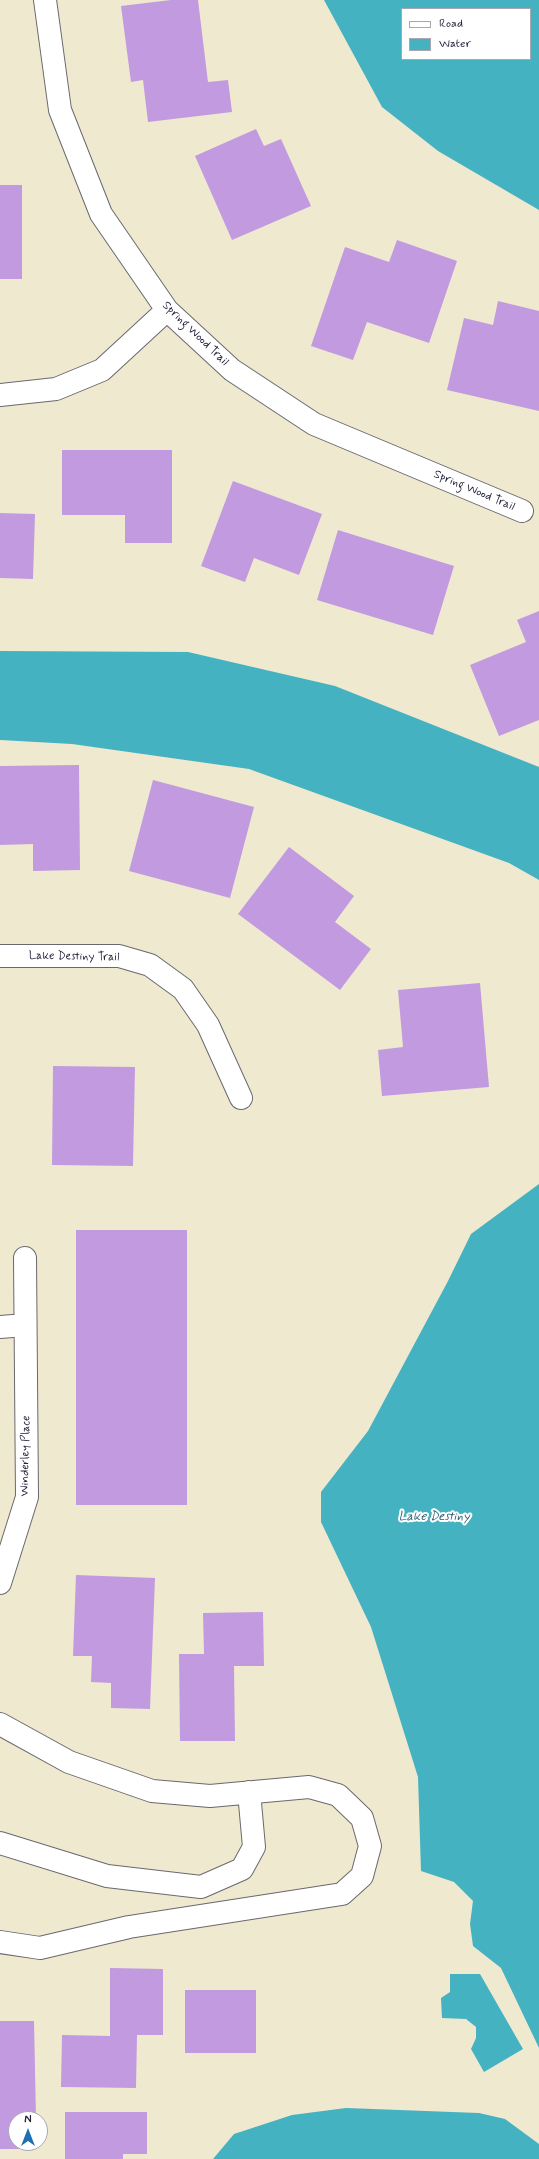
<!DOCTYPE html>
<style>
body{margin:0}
#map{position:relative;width:539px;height:2159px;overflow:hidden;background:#efe9d0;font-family:Mynerve,sans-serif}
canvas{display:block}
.legend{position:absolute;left:401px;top:8px;width:130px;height:52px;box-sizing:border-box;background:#fff;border:1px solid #a7a7b1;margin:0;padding:5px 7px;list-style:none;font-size:12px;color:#22223b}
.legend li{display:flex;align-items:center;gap:8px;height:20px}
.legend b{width:20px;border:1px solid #a7a7b1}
.north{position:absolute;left:8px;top:2111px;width:40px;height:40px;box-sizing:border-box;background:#fff;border:1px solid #a7a7b1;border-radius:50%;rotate:0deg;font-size:11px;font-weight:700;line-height:16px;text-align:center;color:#22223b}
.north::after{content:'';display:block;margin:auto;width:14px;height:18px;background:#1f6fb2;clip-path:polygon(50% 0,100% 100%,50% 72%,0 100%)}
</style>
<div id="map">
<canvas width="539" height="2159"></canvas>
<ul class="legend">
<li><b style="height:5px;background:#fff"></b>Road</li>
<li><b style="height:11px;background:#44b2c1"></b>Water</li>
</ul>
<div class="north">N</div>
</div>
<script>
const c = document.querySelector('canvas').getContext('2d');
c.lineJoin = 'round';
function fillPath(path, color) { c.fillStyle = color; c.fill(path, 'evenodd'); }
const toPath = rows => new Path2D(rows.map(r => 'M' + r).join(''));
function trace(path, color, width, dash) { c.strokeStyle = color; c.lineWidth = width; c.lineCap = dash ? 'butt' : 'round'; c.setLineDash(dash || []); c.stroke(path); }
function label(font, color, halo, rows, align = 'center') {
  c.font = font + ' Mynerve,sans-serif'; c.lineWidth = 4; c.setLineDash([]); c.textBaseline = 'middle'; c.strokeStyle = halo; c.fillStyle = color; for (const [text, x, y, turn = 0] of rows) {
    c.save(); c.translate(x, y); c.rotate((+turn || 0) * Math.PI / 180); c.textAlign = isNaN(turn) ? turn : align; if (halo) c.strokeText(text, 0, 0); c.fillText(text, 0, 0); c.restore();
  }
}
fillPath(toPath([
 [324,0,539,0,539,210,438,151,382,107],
 [402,9,530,9,530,59,402,59],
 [0,651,188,652,335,686,539,767,539,880,509,863,249,769,72,744,0,740],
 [539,1184,539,2048,501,1968,473,1946,470,1924,473,1901,454,1882,421,1871,418,1777,371,1627,321,1522,321,1492,368,1431,448,1281,471,1234],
 [450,1974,480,1974,523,2049,484,2072,471,2049,476,2038,476,2027,466,2019,442,2018,441,1998,450,1992],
 [346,2108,479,2113,505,2119,539,2144,539,2159,213,2159,234,2134,292,2115]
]), '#44b2c1');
fillPath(toPath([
 [171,0,198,0,208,82,228,80,232,112,148,122,143,80,131,82,121,6],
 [256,129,264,146,281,139,311,206,232,240,195,156],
 [0,185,22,185,22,279,0,279],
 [397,240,457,261,429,343,367,322,353,360,311,346,345,247,389,262],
 [498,301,539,311,539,411,447,390,464,318,493,325],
 [62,450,172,450,172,543,125,543,125,515,62,515],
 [233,481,322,514,299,575,254,558,245,582,201,566],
 [0,513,35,514,33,579,0,578],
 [338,530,454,566,433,635,317,600],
 [539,611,539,720,499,736,470,665,526,642,517,620],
 [79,765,80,870,33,871,33,844,0,845,0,766],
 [153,780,254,807,230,898,129,871],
 [289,847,354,896,335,922,371,949,340,990,238,914],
 [480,983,489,1087,382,1096,378,1050,403,1047,398,990],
 [53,1066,135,1067,133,1166,52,1165],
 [76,1230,187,1230,187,1505,76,1505],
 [76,1575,155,1578,150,1709,111,1708,111,1683,91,1682,92,1656,73,1656],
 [263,1612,264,1666,234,1666,235,1741,180,1741,179,1654,204,1654,203,1613],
 [110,1968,163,1969,163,2035,137,2035,136,2088,61,2087,62,2035,110,2036],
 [185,1990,256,1990,256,2053,185,2053],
 [0,2021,34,2021,36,2119,16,2119,16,2143,36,2143,36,2149,0,2149],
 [65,2112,147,2112,147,2154,123,2154,123,2159,65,2159]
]), '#c29adf');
const minor = toPath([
 [45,0,60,110,101,214,167,310,232,370,314,424,522,511],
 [0,395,56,389,102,370,167,310],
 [0,956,119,956,150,965,183,989,208,1025,241,1098],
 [0,1327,25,1325],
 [0,1583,27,1497,25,1258],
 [0,1724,69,1762,152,1791,210,1796,309,1787,338,1795,362,1818,370,1846,362,1876,342,1894,129,1927,40,1948,0,1942],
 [0,1843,107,1876,201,1887,242,1869,254,1847,249,1792]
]);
trace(minor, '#6a686f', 24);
trace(minor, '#fff', 22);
label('12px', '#22223b', '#fff', [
 ["Spring Wood Trail",195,334,44],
 ["Spring Wood Trail",474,491,23],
 ["Lake Destiny Trail",74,957,1],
 ["Winderley Place",26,1456,-89]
]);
label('italic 13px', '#316377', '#fff', [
 ["Lake Destiny",434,1517]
]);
</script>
